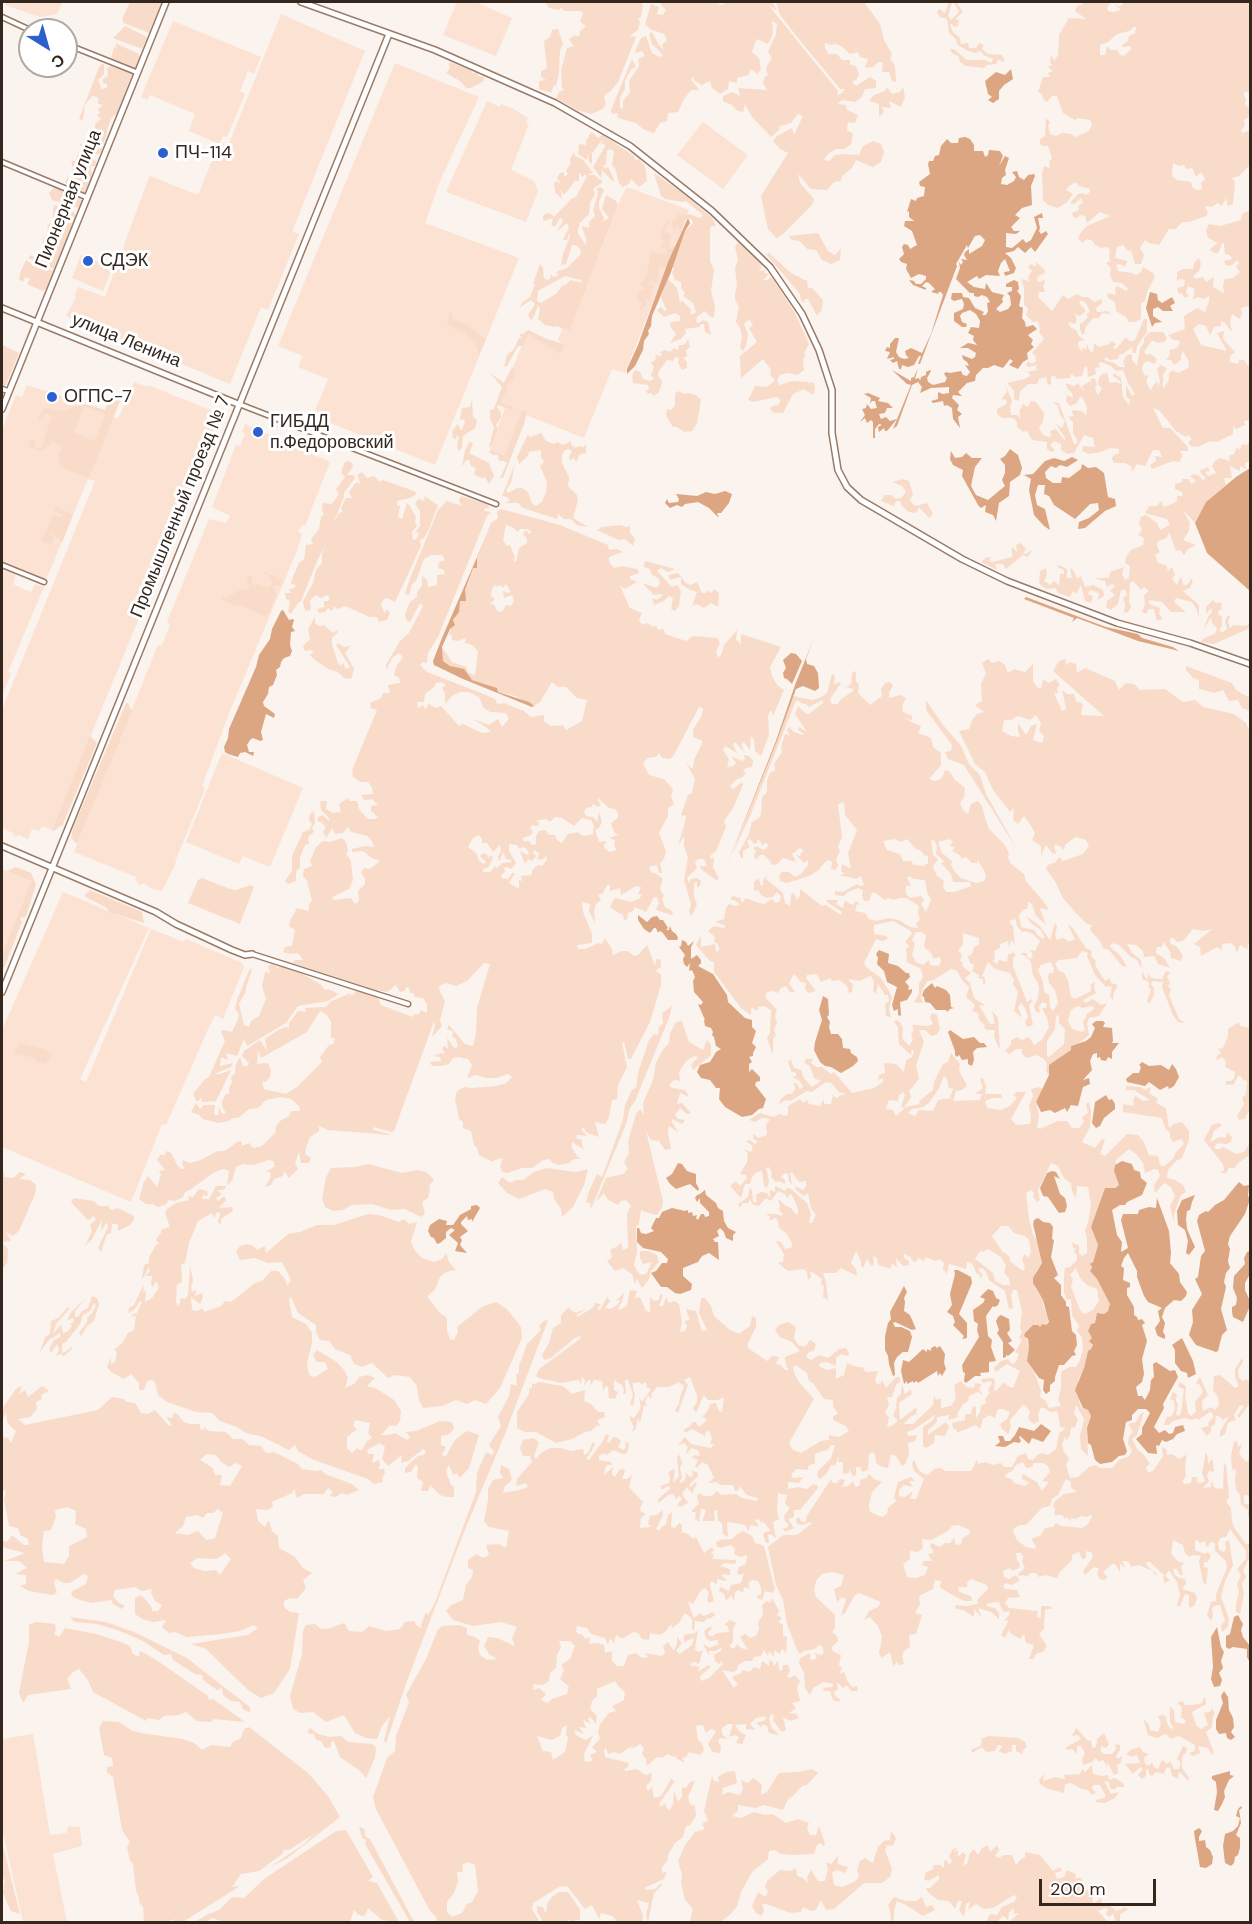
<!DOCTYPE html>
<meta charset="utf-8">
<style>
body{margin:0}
#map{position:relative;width:1252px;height:1924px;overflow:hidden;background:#faf3ee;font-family:"DM Sans",sans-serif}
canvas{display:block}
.frame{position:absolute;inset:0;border:3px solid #34271e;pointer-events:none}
.north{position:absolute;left:18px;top:18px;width:60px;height:60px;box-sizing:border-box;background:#fff;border:2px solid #aea9a5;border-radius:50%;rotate:143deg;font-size:16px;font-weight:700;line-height:24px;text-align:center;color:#34271e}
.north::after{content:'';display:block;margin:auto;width:21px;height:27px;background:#2b60ce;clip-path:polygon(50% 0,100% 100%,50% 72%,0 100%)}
.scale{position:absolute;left:1039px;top:1879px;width:117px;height:27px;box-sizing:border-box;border:3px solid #34271e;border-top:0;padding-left:8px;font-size:18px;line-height:21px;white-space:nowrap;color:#34271e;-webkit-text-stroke:4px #fff;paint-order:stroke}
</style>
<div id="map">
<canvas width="1252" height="1924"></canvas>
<div class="frame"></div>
<div class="north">С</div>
<div class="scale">200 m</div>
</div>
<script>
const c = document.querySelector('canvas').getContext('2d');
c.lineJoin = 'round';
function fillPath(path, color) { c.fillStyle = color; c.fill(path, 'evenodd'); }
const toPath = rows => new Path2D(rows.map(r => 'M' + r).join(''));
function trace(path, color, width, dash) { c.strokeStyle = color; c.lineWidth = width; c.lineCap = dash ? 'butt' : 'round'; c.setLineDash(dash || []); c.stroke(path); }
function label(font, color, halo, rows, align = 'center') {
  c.font = font + ' "DM Sans",sans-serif'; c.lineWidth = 6; c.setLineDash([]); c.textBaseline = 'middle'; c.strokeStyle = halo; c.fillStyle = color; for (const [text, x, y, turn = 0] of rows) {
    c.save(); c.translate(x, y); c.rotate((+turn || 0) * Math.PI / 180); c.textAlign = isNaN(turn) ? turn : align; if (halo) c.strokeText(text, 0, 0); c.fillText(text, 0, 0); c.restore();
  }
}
fillPath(toPath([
 [7,2,62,2,57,14,40,17,5,5],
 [457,2,475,2,512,18,496,56,443,35],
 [281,14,365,51,293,229,293,232,299,234,268,310,261,307,230,384,66,316,76,297,74,296,78,287,105,297,149,177,150,176,198,195,219,144,189,131,195,114,150,95,147,100,141,97,173,21,261,57,254,74,248,71,240,91,245,94,227,137,223,136,220,143,228,146],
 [395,63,479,97,440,181,425,223,519,258,435,465,313,416,328,379,298,367,303,356,278,346],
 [487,101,500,107,501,104,512,108,528,118,526,123,529,124,511,170,534,181,538,191,526,222,446,192],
 [703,122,748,155,723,189,677,155],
 [627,187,689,210,625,373,612,369,584,438,526,415,509,457,490,450,505,408,498,405,527,333,562,349,563,344,558,339,563,328,570,331,621,198],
 [81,255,106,265,105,268,111,271,103,291,72,278],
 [134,382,147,387,148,385,220,414,146,601,52,830,42,826,39,831,32,829,28,839,18,835,17,837,13,835,13,833,2,828,2,710,95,481,88,479,46,580,2,562,2,430,16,395,22,397,27,385,62,396,118,419],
 [245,424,330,462,305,526,303,525,298,531,302,534,298,548,230,711,202,786,205,789,175,862,176,863,162,891,149,888,149,886,143,883,140,885,137,884,138,882,135,881,136,877,74,852,158,645,162,645,170,625,167,622,209,519,226,523,230,516,212,507,236,445,244,448,240,446,245,434,248,435,242,432],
 [2,569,16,575,13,584,25,590,31,592,35,584,44,587,8,672,11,673,2,696],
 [222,753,303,788,270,867,243,856,239,864,186,842],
 [2,869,31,881,2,955],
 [63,892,149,928,80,1079,86,1082,151,929,184,942,186,939,242,963,244,967,223,1019,215,1015,209,1027,170,1116,166,1125,162,1124,131,1202,2,1147,2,1030],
 [33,1734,50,1835,66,1833,69,1826,80,1827,82,1846,53,1854,67,1922,23,1922,2,1828,2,1739]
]), '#fce2d2');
fillPath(toPath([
 [130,2,162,2,149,33,124,23,122,19],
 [545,2,632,2,634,3,641,2,643,6,641,17,638,19,640,22,638,30,630,36,636,37,618,82,610,92,606,94,604,98,606,104,603,109,591,114,577,110,556,98,559,92,564,90,562,87,561,70,567,48,574,46,569,39,575,35,579,37,580,31,586,26,580,22,583,13,580,11,564,11,561,7,559,10,549,8],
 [661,2,714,2,722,5,727,2,773,2,777,11,769,5,774,12,838,91,837,95,841,94,845,89,840,89,798,38,780,15,776,2,864,2,880,24,884,40,892,54,890,58,895,66,896,82,892,81,889,72,882,72,883,62,878,62,873,67,865,68,868,59,860,57,858,52,850,54,841,46,836,44,831,45,825,43,825,48,829,54,837,54,842,60,850,60,850,65,856,66,859,74,857,79,852,82,856,86,870,77,876,81,876,88,865,89,862,97,855,102,842,100,838,104,846,105,847,110,858,115,855,123,848,122,847,130,853,134,851,144,845,149,836,149,828,154,824,160,829,161,835,155,843,154,859,155,863,146,873,141,881,144,884,152,881,162,873,167,856,160,852,168,842,176,841,181,834,182,827,190,811,189,798,174,800,183,814,199,812,205,782,235,776,238,768,229,761,196,788,153,780,149,773,141,777,136,792,128,794,135,803,116,798,114,791,123,780,126,779,130,771,137,752,117,745,104,743,112,736,110,732,105,723,101,723,96,732,92,740,96,738,88,767,90,763,83,765,76,768,76,766,68,772,58,768,52,776,34,777,24,772,21,773,34,768,44,757,39,754,45,752,52,759,58,761,69,757,74,751,69,748,75,737,78,737,83,729,81,728,89,720,94,712,88,710,81,702,85,695,81,693,77,691,79,699,90,691,90,684,99,678,112,668,113,667,121,660,123,654,133,643,129,636,123,618,118,617,113,612,114,611,110,632,59,636,67,631,69,625,81,625,89,620,97,620,108,623,109,623,101,630,92,629,81,639,66,638,59,645,56,642,51,636,53,635,51,641,38,646,36,652,53,659,57,663,55,652,44,649,34,652,32,659,45,664,50,662,45,667,40,664,34,650,29,645,24,651,4,659,7,657,14,663,15,666,10,661,5],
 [949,2,952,2,948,16,951,20,959,12,954,2,956,2,963,12,955,19,959,20,958,26,954,27,952,24,950,24,953,32,960,38,961,44,968,43,969,48,976,48,979,43,984,45,982,49,988,54,1002,55,1005,62,998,60,996,64,987,65,984,68,966,66,960,62,959,57,952,53,950,49,954,49,967,60,986,60,991,63,993,59,984,55,980,51,976,53,966,50,957,44,956,39,949,33,947,19,940,17,937,12,939,9,945,13],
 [1083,2,1111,2,1107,8,1108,11,1113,12,1121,10,1115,5,1120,7,1124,2,1250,2,1250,91,1243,93,1246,100,1245,105,1250,108,1250,116,1244,120,1245,125,1241,131,1243,133,1250,130,1250,165,1239,176,1232,178,1235,182,1233,204,1228,206,1226,198,1222,206,1217,203,1212,207,1205,206,1208,213,1206,216,1189,222,1182,222,1176,229,1169,229,1159,245,1149,243,1145,240,1140,248,1144,255,1141,264,1135,264,1131,250,1128,251,1123,245,1117,247,1115,258,1127,261,1125,267,1120,264,1116,265,1118,271,1132,273,1136,275,1141,272,1143,267,1153,273,1155,277,1147,292,1145,301,1141,303,1141,319,1135,322,1129,322,1126,317,1116,311,1115,302,1108,298,1107,293,1116,295,1115,288,1117,286,1126,291,1128,289,1122,283,1113,282,1110,275,1111,268,1106,263,1111,261,1109,259,1110,251,1108,247,1101,248,1095,245,1093,241,1087,239,1082,243,1078,238,1081,232,1087,226,1110,216,1100,212,1087,223,1085,216,1080,215,1077,218,1073,217,1072,213,1079,210,1078,206,1083,203,1081,198,1074,204,1070,203,1078,194,1083,193,1086,195,1090,192,1090,189,1079,186,1076,182,1069,186,1066,190,1073,194,1067,202,1058,208,1048,205,1043,200,1042,173,1044,166,1050,168,1049,162,1052,158,1048,146,1043,146,1040,144,1040,139,1045,136,1046,118,1050,122,1048,126,1050,134,1056,136,1062,133,1071,134,1075,137,1089,131,1092,125,1090,120,1078,118,1075,120,1063,113,1057,96,1052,96,1047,102,1043,99,1042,94,1038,92,1043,77,1050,77,1048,73,1053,71,1048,67,1052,65,1050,62,1051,55,1054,61,1058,55,1059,35,1069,18,1086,19,1075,11,1077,6,1083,4],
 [1134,27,1136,27,1135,33,1129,36,1128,41,1122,45,1123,47,1131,46,1131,49,1124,56,1120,55,1117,50,1111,50,1107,46,1105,55,1100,55,1100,45,1108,42,1117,34,1129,31],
 [1173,163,1179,166,1184,165,1186,169,1192,168,1196,177,1201,172,1205,179,1201,183,1202,189,1197,190,1192,187,1191,182,1177,180,1172,176],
 [125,26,145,36,147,38,142,49,113,38],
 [558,29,563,44,560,50,559,73,556,86,554,85,551,93,539,89,539,81,546,80,541,77,541,71,547,68,544,41,550,37,552,30],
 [115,43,139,54,140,57,136,68,133,69,111,59,114,47,117,48],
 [450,62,470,70,473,73,477,72,478,76,484,77,484,81,471,88,466,88,460,81,446,73,450,68,449,66],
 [102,64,104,64,104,74,98,80,102,89,107,88,107,84,103,83,103,79,108,76,107,69,110,66,131,72,132,74,117,113,112,117,107,129,107,134,100,153,96,155,80,145,80,143,86,146,83,139,88,140,87,136,89,135,92,139,94,137,90,129,93,128,96,133,95,124,101,119,97,115,100,113,98,109,103,105,98,104,98,97,92,96,85,105,83,120,79,119,99,67],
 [887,87,892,94,900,92,903,87,905,97,901,107,889,101,891,108,882,107,884,112,879,117,879,104,869,101,874,95,885,91],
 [592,132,598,138,602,135,607,138,634,156,635,160,639,159,645,166,647,181,639,187,631,179,629,184,623,187,619,183,615,168,612,166,614,151,609,149,607,151,606,164,603,166,605,169,608,167,614,179,613,182,602,170,601,178,593,167,605,146,604,143,601,145,602,140,592,153,592,164,589,162,588,153,587,160,578,154,579,144,586,145,586,140,588,139,589,135],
 [79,152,80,155,84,154,94,159,96,162,95,166,91,166,90,168,92,173,84,194,68,187,65,182,67,178,71,179,71,174,73,168,71,161,76,161,76,157],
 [574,152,575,156,582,159,587,165,593,173,589,174,589,175,594,175,603,182,593,189,595,194,590,203,589,214,580,223,578,230,578,234,586,245,586,238,582,228,583,226,589,228,589,222,595,216,593,210,598,194,597,188,601,187,604,190,599,202,599,208,604,218,602,222,609,218,602,209,606,195,616,201,618,205,570,331,556,326,555,327,545,325,538,319,540,309,538,306,533,318,531,320,528,315,535,304,531,300,519,308,522,303,530,297,535,285,533,284,540,264,543,268,544,278,547,280,550,279,551,274,553,277,557,276,559,274,556,273,558,271,567,268,580,255,581,250,576,245,572,245,566,264,561,265,563,254,570,236,569,233,567,240,563,240,569,227,567,223,556,232,562,223,563,219,560,218,555,227,551,225,553,220,551,218,546,221,543,220,543,216,547,213,551,214,554,217,571,199,576,197,587,176,585,174,583,177,579,173,579,181,575,181,564,195,561,190,562,199,555,192,554,184,556,181,561,184,557,178,560,173,564,172,564,177,568,174,566,171,571,163,570,159],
 [565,276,581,280,583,283,570,280,567,284,562,286,556,294,544,301,541,303,537,301,538,291],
 [654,173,680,191,712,218,716,226,711,226,710,230,710,261,714,270,711,291,715,306,714,317,710,317,705,311,697,317,696,322,699,323,703,320,708,322,711,335,705,332,704,324,702,324,699,327,685,329,686,333,681,339,670,343,676,334,671,328,670,322,680,321,680,316,675,313,664,317,657,310,661,307,665,311,667,310,661,298,668,279,677,288,680,302,683,301,691,310,691,315,696,312,693,303,683,296,685,293,681,288,681,282,675,280,672,272,674,270,672,265,684,232,693,223,692,220,688,218,686,219,679,237,680,228,677,227,675,230,672,225,672,220,676,220,678,212,679,215,690,214,700,218,703,215,686,201,683,202,665,199,661,196],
 [55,187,78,196,82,201,79,208,52,200,49,193],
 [54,205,71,210,76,215,54,269,28,258,31,255,37,259,42,254,43,240,47,233,48,225,52,222],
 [1250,210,1250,307,1248,306,1241,308,1242,314,1240,319,1232,314,1230,321,1232,332,1225,323,1221,321,1221,326,1214,327,1210,335,1206,326,1199,324,1193,329,1201,345,1227,351,1217,333,1224,331,1223,339,1235,352,1230,356,1230,362,1238,364,1239,360,1244,360,1249,367,1250,366,1250,420,1244,421,1245,425,1236,429,1233,426,1233,434,1217,442,1210,441,1198,447,1191,446,1188,442,1192,439,1188,435,1186,437,1176,431,1160,411,1153,408,1163,428,1170,428,1187,446,1188,451,1180,451,1182,456,1180,462,1173,461,1152,469,1150,465,1156,461,1155,456,1162,457,1159,450,1153,450,1145,466,1137,464,1132,472,1131,466,1125,463,1114,463,1112,459,1113,456,1119,453,1119,449,1110,448,1101,452,1089,454,1082,451,1083,446,1095,447,1093,438,1084,435,1074,453,1067,454,1061,450,1061,444,1054,441,1050,445,1055,450,1052,452,1047,449,1047,442,1032,440,1027,431,1023,432,1017,427,1017,422,1013,418,1002,418,997,414,997,409,1007,404,1006,400,1001,399,1007,392,1006,386,1012,401,1010,407,1011,415,1017,415,1021,419,1019,412,1023,404,1028,407,1031,401,1036,402,1044,413,1043,422,1039,427,1041,432,1045,436,1051,437,1050,431,1056,429,1065,441,1065,438,1056,424,1062,428,1065,421,1060,415,1058,406,1053,402,1059,403,1074,444,1077,444,1077,439,1073,434,1073,422,1068,417,1074,416,1071,410,1082,411,1086,415,1087,408,1083,398,1080,397,1076,404,1070,406,1066,401,1067,395,1073,398,1072,393,1067,388,1066,383,1074,386,1078,383,1085,393,1082,386,1091,381,1091,378,1095,379,1097,384,1095,389,1098,395,1102,389,1098,384,1099,378,1102,374,1107,373,1110,383,1115,382,1121,384,1119,380,1113,376,1114,373,1121,378,1123,397,1129,405,1130,400,1126,396,1126,385,1132,396,1135,394,1128,383,1123,370,1116,371,1111,366,1101,362,1098,363,1100,367,1095,368,1096,374,1088,377,1087,367,1085,366,1082,376,1076,377,1071,374,1070,378,1057,379,1054,375,1051,377,1051,384,1048,385,1046,377,1039,379,1037,384,1029,384,1020,391,1019,401,1014,399,1014,391,1007,383,1025,379,1031,375,1027,372,1037,370,1036,365,1029,367,1026,365,1028,361,1032,364,1036,361,1035,355,1032,353,1044,339,1039,332,1040,330,1038,321,1033,322,1026,315,1028,308,1024,305,1024,288,1021,279,1029,281,1028,277,1032,271,1028,267,1031,264,1036,267,1036,262,1045,270,1044,274,1038,276,1037,281,1040,282,1044,280,1045,282,1043,286,1045,292,1039,292,1038,297,1052,311,1063,295,1068,299,1077,294,1082,297,1088,297,1094,302,1102,299,1102,303,1096,308,1097,312,1108,311,1111,314,1102,313,1099,318,1093,318,1085,328,1085,333,1082,335,1080,329,1080,324,1085,321,1088,316,1086,314,1090,312,1086,303,1081,300,1079,303,1086,311,1080,316,1075,314,1077,320,1075,324,1068,322,1070,327,1076,330,1079,336,1085,340,1079,341,1078,346,1082,352,1083,347,1086,350,1087,344,1089,350,1093,353,1094,343,1099,347,1109,344,1112,341,1116,344,1113,348,1116,349,1126,337,1130,342,1135,340,1144,319,1147,319,1147,332,1137,346,1136,353,1133,353,1132,347,1123,354,1119,355,1118,359,1110,360,1106,357,1104,360,1114,363,1120,367,1125,367,1123,361,1127,355,1132,354,1132,360,1137,366,1140,348,1144,343,1144,338,1150,332,1163,332,1167,338,1164,342,1157,343,1152,340,1144,352,1146,355,1151,354,1157,359,1155,364,1147,361,1143,364,1142,370,1145,376,1149,375,1146,381,1150,390,1157,381,1158,387,1160,381,1157,369,1161,365,1167,368,1163,375,1163,389,1169,380,1169,373,1173,370,1178,373,1188,368,1189,362,1183,351,1181,355,1181,360,1174,365,1171,360,1166,360,1170,355,1169,350,1177,348,1180,343,1178,340,1173,340,1168,335,1185,329,1184,316,1197,308,1205,312,1209,301,1209,296,1204,299,1198,297,1193,300,1195,289,1188,286,1186,292,1189,296,1185,298,1182,294,1178,293,1177,288,1184,286,1185,280,1180,279,1177,281,1177,272,1183,269,1193,269,1194,263,1199,258,1201,264,1199,271,1193,276,1195,279,1203,277,1206,282,1214,277,1213,287,1224,293,1223,286,1225,279,1233,278,1240,272,1236,267,1239,263,1237,260,1232,265,1226,266,1224,261,1232,259,1230,255,1225,254,1224,244,1223,242,1218,253,1214,253,1210,249,1218,243,1208,238,1206,230,1209,224,1220,226,1241,220,1242,214],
 [667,221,669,222,664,231,671,235,669,250,675,246,671,259,665,267,659,267,659,280,656,283,650,282,649,285,653,284,654,287,650,290,652,292,650,302,645,296,647,304,639,311,643,303,637,300,637,293,646,289,641,286,641,282,645,282,644,279,645,276,651,274,647,273,651,252,668,254,665,247,660,249,661,245,665,244,660,236],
 [818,233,828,251,835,255,841,248,840,260,831,264,822,260,816,250,807,249,800,241,792,240,789,236],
 [738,242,752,254,763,266,759,265,762,268,758,271,765,270,764,273,769,274,763,280,768,280,770,277,773,279,795,313,809,344,804,353,806,355,803,359,804,370,797,375,788,373,780,375,777,380,779,385,793,381,808,382,810,385,810,382,814,383,815,388,813,395,804,389,793,394,783,413,774,413,770,409,772,406,778,405,781,400,777,397,753,402,748,400,755,386,767,387,775,380,770,375,771,370,763,359,741,378,740,356,757,342,749,328,753,325,749,319,744,324,748,334,746,346,743,351,740,348,742,337,740,328,736,322,739,307,735,300,735,294,737,285,735,268,738,260,735,247],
 [769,253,791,273,807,281,808,288,812,288,823,300,822,310,817,316,808,299,805,299,804,303,801,300,800,294,766,254],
 [26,260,32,264,35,263,53,271,46,289,43,291,27,284,30,279,25,277,23,282,19,279,20,273],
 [450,312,454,320,468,325,486,340,479,355,475,343,467,337,467,332,461,332,447,325],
 [528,330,547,339,564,344,563,350,559,353,557,352,528,334,523,346,518,346,507,366,504,367,507,355,514,349,519,338,522,338,519,334,523,334],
 [688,339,690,347,686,350,687,356,683,358,687,362,687,368,682,370,678,363,679,358,675,357,673,361,667,360,659,371,658,376,661,379,662,383,659,392,654,396,651,393,648,394,646,391,649,389,648,385,633,383,632,376,635,370,640,372,643,379,650,381,654,379,651,375,654,367,651,363,656,359,655,355,662,356,660,352,665,350,670,352,674,348,678,350,679,345,683,345,686,343],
 [2,345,19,353,5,387,2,386],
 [512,367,515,371,514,377,508,384,507,390,500,403,512,406,513,410,498,405,497,407,501,413,501,418,496,425,498,429,491,447,489,447,494,427,490,419,490,410,494,409,502,387,490,373,504,383],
 [680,391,683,394,689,393,696,395,701,400,697,423,692,431,684,432,677,427,673,427,666,416,667,409,671,410,675,406,675,393],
 [110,397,120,401,89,478,59,466,60,460,58,457,62,446,52,442,44,450,40,451,28,446,31,439,36,441,34,447,41,449,52,415,45,413,42,420,38,419,44,408,60,411,86,404,105,410],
 [84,406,105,414,95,441,74,432],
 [472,400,473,417,477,420,475,428,463,436,462,448,458,451,457,445,459,437,457,435,456,439,453,438,452,431,458,424,460,429,462,430,465,421,463,419,460,420,462,408,470,407],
 [522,410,527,412,524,424,503,478,500,478,507,463,504,461,499,461,498,455,493,455,489,452,490,450,503,455,506,452],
 [541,433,546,441,554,444,557,442,563,445,571,441,571,445,576,448,578,446,583,447,586,444,586,453,580,454,576,462,574,458,570,460,569,457,572,452,570,449,565,450,562,455,562,463,569,477,568,486,577,495,578,500,573,518,588,527,577,525,571,519,564,519,558,514,557,519,523,508,518,503,504,503,510,501,507,497,502,496,515,464,511,483,506,490,508,493,517,488,522,488,528,492,532,503,536,506,542,502,546,492,547,482,540,466,544,462,541,457,541,450,529,452,528,456,519,464,517,457,528,434,530,437],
 [1250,440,1250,461,1245,463,1246,469,1240,466,1240,471,1230,466,1232,478,1224,478,1226,485,1206,502,1195,523,1183,510,1190,523,1189,531,1183,540,1196,545,1188,549,1184,555,1180,550,1176,551,1169,532,1167,538,1158,541,1157,546,1160,552,1155,555,1158,563,1166,565,1168,571,1172,567,1175,575,1172,579,1177,585,1181,576,1183,585,1187,585,1191,579,1193,581,1190,588,1183,591,1199,605,1199,619,1197,610,1192,602,1176,598,1174,602,1186,612,1171,612,1162,602,1149,600,1149,604,1160,608,1159,614,1163,619,1157,621,1154,609,1149,609,1146,614,1142,612,1145,604,1144,595,1149,591,1144,587,1141,590,1133,581,1130,583,1129,601,1131,607,1128,612,1124,613,1125,604,1123,598,1127,595,1125,590,1121,590,1118,604,1111,610,1106,607,1107,601,1115,595,1110,591,1115,586,1112,584,1107,587,1105,581,1094,578,1109,578,1110,572,1124,567,1122,574,1125,580,1129,578,1130,566,1125,563,1126,557,1131,550,1143,545,1144,538,1138,535,1142,530,1139,523,1141,517,1146,515,1157,523,1160,530,1170,525,1167,519,1145,513,1149,506,1157,506,1161,501,1164,507,1172,504,1177,501,1177,496,1183,496,1182,492,1175,489,1175,484,1182,482,1182,479,1189,479,1191,484,1196,481,1190,476,1193,474,1198,475,1204,481,1205,477,1199,471,1208,467,1210,471,1205,472,1208,476,1216,473,1212,466,1215,461,1220,458,1230,461,1229,456,1234,454,1237,447,1240,450,1242,444,1247,445],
 [470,441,473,444,469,453,489,463,494,476,489,484,485,477,482,478,476,476,474,473,476,468,471,466,469,460,466,460,462,467,465,450],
 [348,461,352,463,353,467,347,475,354,475,355,478,344,493,344,497,333,524,339,513,343,512,341,508,346,498,352,498,349,492,353,486,357,482,361,485,357,475,362,472,367,478,374,476,380,482,383,480,414,491,417,494,410,498,397,501,397,505,400,506,398,517,402,519,407,503,410,506,416,517,415,522,417,526,412,532,413,540,416,539,419,534,417,532,414,534,420,526,420,511,415,504,418,499,425,501,424,496,438,505,429,529,424,538,420,540,421,546,395,602,387,598,384,599,381,604,385,614,386,609,390,613,387,620,379,622,377,617,370,617,345,606,337,609,334,606,332,611,328,608,325,612,319,613,317,609,324,607,324,601,328,601,330,598,327,595,321,598,316,595,310,600,311,610,306,611,304,608,303,601,313,583,316,570,322,563,322,554,325,546,318,559,301,601,298,603,291,614,288,612,290,601,286,599,285,593,291,593,289,589,294,588,296,585,291,584,292,579,299,563,304,559,306,545,313,544,311,539,319,529,321,517,324,514,322,511,323,503,332,504,339,494,336,489,345,477,342,474,342,469,345,462],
 [903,479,909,481,913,494,910,500,915,506,927,503,933,514,929,518,919,507,916,513,909,512,902,506,900,501,896,501,894,506,881,501,884,495,891,495,896,499,901,498,906,492,902,486,893,482],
 [461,496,486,504,490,508,485,508,484,511,491,512,487,516,438,637,428,653,427,663,423,662,420,665,427,672,481,693,495,699,497,704,504,703,524,711,531,717,544,715,544,721,551,726,563,725,566,730,582,721,587,700,577,698,566,687,558,687,552,682,540,702,534,706,515,696,498,692,497,688,472,680,463,670,450,666,443,661,442,647,452,662,466,667,469,673,475,675,478,651,472,645,465,643,466,638,458,641,452,640,452,635,449,635,460,601,465,597,465,590,473,567,477,568,477,558,491,523,498,518,497,512,501,509,560,525,608,545,609,550,617,549,623,552,609,557,609,562,614,568,622,566,637,569,639,573,630,576,630,579,637,582,625,589,620,586,630,608,642,613,639,620,642,625,647,623,653,627,656,626,658,630,664,629,665,634,686,641,693,636,717,638,720,643,716,652,718,658,722,653,724,645,737,630,736,640,741,644,741,634,781,647,770,667,772,676,777,685,784,690,773,716,771,710,768,716,769,735,761,756,755,751,754,740,751,736,750,750,744,742,741,745,745,753,735,742,733,745,737,753,725,746,723,750,729,759,727,767,733,766,736,763,731,756,742,761,745,759,744,755,749,756,753,761,752,767,744,769,743,771,746,773,743,777,737,779,730,786,733,789,742,782,743,785,733,808,724,821,726,827,716,851,710,856,710,859,714,857,713,867,719,879,716,880,701,869,700,866,707,866,704,859,698,859,695,863,697,868,687,878,689,883,691,879,697,878,701,881,700,886,697,888,697,882,694,883,694,897,697,904,692,916,689,912,691,904,684,880,688,858,684,846,684,836,678,846,685,822,686,816,681,815,688,795,692,793,695,779,686,762,691,768,693,768,694,760,703,741,693,737,693,730,702,715,703,708,699,707,674,755,670,759,662,758,659,753,656,757,648,758,643,763,649,775,664,779,673,789,671,796,674,804,668,808,668,816,659,833,666,851,664,859,660,863,662,873,659,873,657,865,649,867,651,872,657,874,663,879,660,889,664,896,662,899,665,907,673,912,672,915,656,910,659,903,657,897,654,897,646,912,635,907,633,911,628,913,627,919,624,921,623,915,612,909,610,906,615,898,631,902,639,899,642,895,638,894,641,887,636,886,621,895,620,888,610,891,610,885,607,885,603,893,598,895,601,900,596,904,594,911,595,923,589,911,590,904,582,902,583,912,592,934,592,943,577,945,578,949,585,949,599,943,602,944,605,938,612,949,613,955,622,951,628,951,634,956,638,955,647,945,654,963,656,965,656,959,661,960,661,967,655,971,661,974,661,985,650,1022,631,1059,628,1059,624,1042,622,1042,627,1067,618,1085,617,1099,612,1100,609,1117,605,1124,595,1122,599,1137,587,1133,583,1127,581,1129,587,1136,577,1135,576,1138,582,1140,582,1146,585,1150,572,1142,571,1146,577,1156,581,1159,574,1159,569,1163,559,1165,553,1163,549,1159,543,1160,532,1168,522,1168,508,1173,502,1172,500,1166,503,1158,494,1160,493,1162,479,1155,477,1148,474,1145,471,1131,463,1128,463,1122,459,1119,455,1099,457,1091,464,1087,472,1088,496,1086,506,1083,512,1077,508,1074,497,1078,486,1078,476,1075,467,1078,472,1065,468,1059,459,1057,453,1058,449,1064,441,1066,432,1066,430,1062,441,1061,440,1057,434,1056,441,1053,445,1054,442,1048,445,1046,448,1049,447,1038,454,1048,458,1047,456,1039,452,1036,453,1031,447,1029,449,1025,465,1044,473,1046,476,1033,477,1008,490,964,484,963,467,981,456,986,446,983,439,986,440,992,445,1001,440,1020,442,1026,432,1037,435,1024,430,1022,433,1024,394,1131,392,1132,373,1127,374,1130,392,1135,328,1130,319,1126,319,1131,310,1137,306,1148,305,1154,311,1158,309,1163,301,1163,299,1152,295,1163,298,1169,289,1178,284,1171,283,1176,274,1179,271,1185,265,1187,271,1176,270,1172,266,1172,275,1166,273,1161,269,1160,253,1165,243,1164,236,1167,232,1181,227,1185,229,1171,223,1169,213,1173,190,1190,185,1192,183,1197,175,1201,169,1200,165,1205,157,1207,153,1204,146,1204,139,1199,144,1182,148,1176,157,1187,161,1175,159,1171,165,1170,157,1160,160,1155,165,1155,166,1151,171,1153,177,1164,181,1169,185,1169,182,1164,183,1160,190,1163,198,1161,218,1151,225,1151,237,1142,241,1141,242,1146,249,1143,253,1148,262,1146,276,1132,275,1128,280,1121,289,1116,291,1111,300,1111,299,1106,291,1099,280,1097,266,1100,258,1108,249,1109,238,1118,233,1118,229,1121,218,1123,203,1119,199,1115,191,1112,196,1103,200,1109,204,1105,215,1105,214,1115,218,1115,219,1107,222,1114,226,1113,222,1107,222,1101,226,1094,229,1094,229,1088,232,1082,231,1077,235,1073,236,1064,240,1057,243,1066,248,1066,249,1063,242,1056,244,1051,260,1040,267,1051,265,1039,278,1030,286,1027,289,1028,289,1023,298,1011,306,1012,305,1008,326,1007,330,1002,350,993,350,998,351,994,353,995,357,990,378,998,381,1005,413,1017,414,1014,419,1014,421,1010,427,1013,427,1004,423,998,415,997,413,993,410,993,409,988,406,987,405,991,400,992,396,985,387,992,376,990,292,963,295,960,303,960,298,953,290,954,283,952,285,947,292,946,295,930,289,926,290,921,297,908,309,911,309,904,312,901,307,881,303,876,304,869,312,866,310,861,316,847,323,841,330,842,342,838,346,842,348,851,346,854,351,861,353,880,349,889,332,897,334,900,351,898,355,904,359,901,358,891,365,884,365,879,361,872,364,868,370,869,380,861,372,858,363,851,352,852,352,849,365,846,374,847,372,841,367,836,351,832,348,827,343,833,335,834,332,828,326,838,323,832,326,827,321,822,317,821,318,817,323,815,329,821,329,818,321,810,320,801,327,801,326,809,333,813,341,812,339,804,348,798,350,801,357,801,359,809,368,819,375,819,378,817,371,811,371,806,378,805,372,799,364,800,361,795,373,794,372,787,368,782,360,782,353,777,352,770,377,710,371,708,370,703,381,698,383,693,390,693,388,685,400,683,399,678,394,675,397,665,403,657,399,653,393,657,386,670,386,665,400,641,409,633,423,606,420,603,410,622,406,620,405,614,410,602,417,597,417,592,422,586,422,576,427,580,428,587,437,585,437,575,445,574,444,570,438,568,439,562,445,560,442,555,431,555,424,559,416,581,412,584,409,595,405,594,409,581,438,510,447,501,462,506,459,500],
 [506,525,512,527,518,532,520,529,528,529,532,532,529,534,526,530,523,534,527,539,527,543,519,548,516,562,513,560,515,558,510,545,507,546,503,540],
 [506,584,511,592,507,593,503,591,504,598,512,595,514,601,511,606,506,605,502,612,497,611,494,604,490,604,495,599,491,596,492,589,495,585,498,587,500,585,503,588],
 [441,682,446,685,442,688,445,693,445,704,452,696,460,692,469,692,479,697,483,707,490,712,506,713,509,719,502,727,498,719,489,725,473,719,486,727,491,732,482,733,463,724,459,726,441,706,436,708,429,704,425,709,423,705,418,708,417,702,424,702,425,694,434,687,436,683],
 [598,798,609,808,615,809,618,813,618,818,611,823,614,832,618,835,609,838,615,840,614,846,617,850,610,852,605,849,604,846,606,841,599,842,595,830,599,828,602,822,599,812,597,822,593,817,586,816,584,812,586,808,592,807,592,804,599,807,601,804,598,801],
 [555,817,562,818,574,826,582,818,591,820,594,826,593,834,586,836,581,835,578,832,568,834,562,843,557,840,555,835,549,835,545,830,539,831,536,836,536,844,532,845,529,841,523,841,523,838,531,835,533,831,530,829,532,825,538,826,539,823,536,821,546,819,550,822],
 [479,835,482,839,482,843,487,843,493,852,500,845,501,851,498,856,499,862,503,852,506,859,511,860,511,862,502,863,497,868,495,866,490,872,483,872,483,869,489,867,493,857,491,855,488,858,487,854,483,853,480,856,486,862,484,864,478,860,477,854,468,847,473,838],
 [509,844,517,845,519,849,523,847,527,849,529,854,527,855,520,851,525,864,528,859,532,861,536,856,533,852,535,850,539,854,537,859,542,860,546,856,547,860,542,866,538,865,533,869,531,875,521,876,522,881,519,880,519,889,509,883,515,873,512,873,508,879,502,878,501,875,505,872,504,868,507,867,511,869,516,863,509,851],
 [320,1011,327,1015,331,1022,331,1038,335,1038,333,1044,329,1045,320,1057,322,1062,297,1087,286,1094,264,1089,262,1081,266,1082,270,1077,271,1070,268,1063,257,1064,258,1051,261,1058,307,1032],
 [56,507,73,515,62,543,52,532,51,532,54,538,51,545,42,541,53,515,62,518,64,515,54,511],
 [620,525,627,527,630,526,630,533,635,539,633,546,625,539,619,540,597,530,602,527],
 [1021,543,1026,549,1023,553,1026,554,1032,550,1028,557,1023,555,1006,569,1003,564,995,564,997,570,981,562,985,558,991,557,989,561,992,562,1012,557,1012,547,1017,552,1016,545],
 [645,561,675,569,668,572,661,568,657,571,672,587,677,585,681,591,679,605,675,611,671,609,673,598,669,596,664,601,654,605,652,598,657,600,663,595,660,594,654,595,642,583,657,588,660,583,658,578,652,575,650,569,644,567],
 [1059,565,1067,569,1067,578,1072,578,1070,568,1074,571,1077,579,1081,576,1085,587,1093,585,1103,590,1104,596,1098,600,1099,593,1090,590,1088,594,1093,596,1091,603,1085,601,1081,585,1076,594,1073,591,1070,597,1058,593,1055,588,1046,589,1039,583,1040,571,1046,568,1047,574,1044,581,1050,585,1054,581,1059,585,1060,574,1064,574,1064,570,1057,567],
 [262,571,282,579,279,586,275,585,273,587,276,594,269,614,264,616,239,604,237,606,222,600,222,596,227,598,237,591,248,589,249,585,247,582,248,577,251,576,253,577,251,581,254,586,258,584,268,588,271,586,272,579],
 [678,573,686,583,691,585,697,582,702,593,706,593,707,590,711,593,714,589,719,593,718,607,711,603,704,608,697,604,692,606,697,592,688,589,681,584,681,577,670,580,668,575],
 [1213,600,1216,603,1221,602,1222,609,1218,611,1218,614,1222,617,1222,625,1219,631,1223,632,1227,629,1225,621,1228,615,1230,617,1228,621,1230,628,1233,625,1246,626,1250,623,1250,628,1214,644,1201,642,1204,638,1215,634,1217,628,1212,623,1211,618,1204,628,1208,617,1212,612,1211,608,1206,614,1206,607],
 [315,617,315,623,318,626,324,625,333,633,337,630,338,632,332,638,332,644,338,663,341,666,343,663,346,669,350,667,336,645,338,643,344,647,351,646,345,653,354,669,351,679,344,678,338,672,330,670,315,660,310,655,314,651,310,650,305,651,303,646,310,639,308,629],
 [988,659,992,663,999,661,1005,665,1008,673,1014,669,1025,672,1033,664,1033,681,1037,687,1041,689,1043,679,1049,683,1056,679,1060,686,1057,687,1058,693,1054,693,1062,711,1066,709,1062,690,1067,694,1074,694,1076,701,1083,704,1081,715,1104,716,1053,671,1059,661,1066,659,1066,666,1069,662,1076,664,1077,673,1085,668,1115,681,1119,690,1126,683,1134,684,1140,690,1165,689,1183,702,1195,700,1203,707,1234,714,1246,723,1250,732,1250,939,1247,949,1240,945,1237,953,1235,947,1231,943,1222,944,1222,950,1217,947,1201,956,1200,947,1194,944,1212,929,1203,931,1193,929,1183,941,1177,942,1174,938,1170,938,1170,943,1178,948,1183,956,1181,961,1171,958,1170,951,1163,942,1162,947,1157,947,1156,953,1164,958,1170,968,1158,964,1154,956,1144,957,1143,951,1136,945,1127,944,1132,953,1141,960,1142,969,1137,960,1131,957,1119,945,1112,943,1110,947,1120,955,1127,967,1122,966,1109,950,1103,948,1100,941,1090,930,1092,925,1087,924,1075,912,1063,898,1055,881,1046,869,1048,865,1056,862,1059,857,1063,861,1083,854,1089,846,1086,840,1076,837,1066,844,1063,850,1060,846,1054,845,1056,854,1052,853,1046,845,1041,856,1041,846,1032,840,1035,833,1030,824,1024,816,1018,824,1013,820,1014,808,1010,812,993,790,985,772,975,764,959,731,969,729,972,720,977,714,984,712,975,705,982,701,981,684,986,673,982,663],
 [1036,715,1041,723,1039,731,1044,736,1042,743,1033,740,1037,724,1031,726,1026,735,1018,723,1018,730,1020,737,1011,736,1002,731,1004,720,1011,720,1018,716,1030,720],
 [1186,666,1232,683,1236,690,1250,698,1250,711,1242,708,1238,700,1229,701,1223,690,1215,693,1199,689,1199,680,1193,678,1186,670],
 [856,671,856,681,859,685,858,693,870,705,882,696,881,689,885,683,890,682,893,686,889,692,889,698,901,695,906,698,902,706,903,712,912,716,912,720,903,718,921,726,918,733,931,738,933,747,941,753,941,765,929,779,935,781,942,778,945,770,950,772,955,780,965,788,964,797,960,803,963,810,968,814,971,804,978,801,982,806,986,821,989,829,1004,844,1009,853,1008,858,1011,864,1024,874,1026,881,1047,906,1048,910,1040,908,1046,925,1036,916,1032,904,1028,902,1027,909,1024,909,1019,915,1021,927,1034,930,1038,936,1044,939,1044,936,1041,930,1031,923,1026,916,1040,926,1050,940,1055,923,1057,927,1055,935,1057,940,1063,938,1069,942,1075,939,1068,925,1071,926,1086,948,1092,951,1091,956,1096,961,1095,965,1105,981,1110,978,1111,983,1118,985,1114,992,1113,1000,1110,997,1112,986,1106,987,1095,975,1087,956,1088,953,1082,951,1077,958,1059,960,1055,963,1058,970,1064,973,1068,980,1071,997,1075,999,1091,991,1091,984,1095,982,1094,987,1096,993,1083,1000,1086,1003,1093,999,1101,1005,1107,1003,1099,1016,1089,1018,1087,1024,1089,1035,1079,1043,1071,1046,1071,1050,1049,1075,1046,1071,1047,1063,1043,1058,1035,1055,1028,1058,1025,1057,1022,1053,1022,1049,1016,1049,1010,1054,1005,1051,1011,1044,1011,1040,1017,1037,1022,1040,1029,1037,1034,1045,1042,1040,1049,1027,1047,1018,1042,1008,1046,1008,1047,1004,1042,1002,1039,1007,1040,1013,1036,1012,1034,1006,1038,998,1039,988,1037,981,1033,976,1031,962,1024,955,1021,955,1021,953,1027,953,1027,957,1031,959,1033,955,1030,950,1035,951,1040,941,1033,934,1026,931,1022,932,1017,926,1016,919,1009,921,1013,927,1015,945,1011,940,1009,947,1008,941,1000,944,1000,948,994,951,995,958,993,961,997,964,999,960,1007,962,1008,955,1013,952,1016,955,1013,958,1013,966,1027,1002,1031,999,1033,1001,1029,1005,1033,1025,1027,1027,1025,1022,1028,1017,1025,1008,1021,1003,1018,1007,1022,1018,1014,1011,1018,992,1013,984,1014,980,1010,973,995,969,988,962,982,976,985,978,985,984,983,984,983,979,978,978,979,975,972,971,974,965,970,963,968,956,972,954,974,947,979,945,979,938,963,933,963,944,958,951,962,955,960,961,962,962,963,967,971,973,965,978,970,983,974,998,986,1006,979,1005,990,1024,995,1024,992,1011,998,1018,1000,1050,994,1037,995,1030,988,1030,984,1028,985,1025,979,1020,978,1013,972,1011,975,1005,966,997,969,987,962,980,957,971,951,969,934,980,928,981,923,988,921,997,923,1003,914,1002,919,994,919,983,923,977,921,969,907,962,906,949,909,946,905,942,912,934,911,931,893,921,874,925,874,934,886,936,888,939,882,941,876,939,864,963,867,968,881,978,889,991,892,998,889,1009,891,1017,886,1016,885,1004,889,1001,888,995,885,995,878,984,876,994,873,991,874,982,871,976,859,981,849,979,849,981,853,984,852,992,849,993,847,986,839,980,832,981,830,978,821,982,817,974,807,975,806,978,816,991,808,993,805,989,806,983,801,982,794,974,789,983,795,992,790,992,786,986,781,988,778,993,772,991,767,992,765,997,777,1010,775,1016,777,1022,774,1030,776,1035,773,1039,773,1055,767,1038,770,1033,771,1010,764,1006,758,1007,757,1011,751,1007,751,1015,741,1008,714,972,714,962,710,961,696,945,701,936,701,947,715,944,716,952,720,949,717,943,714,942,715,937,708,931,714,926,724,928,726,926,715,922,724,919,726,908,729,904,735,906,740,905,736,901,730,899,733,896,740,898,742,903,746,898,759,903,764,904,772,899,776,903,780,901,781,896,777,892,773,897,767,898,761,895,758,890,754,891,754,882,759,878,760,885,763,885,763,880,767,875,766,879,783,893,785,903,790,906,791,895,794,893,797,900,800,896,800,889,822,906,826,905,841,915,842,912,827,902,827,900,838,900,836,904,843,908,845,901,853,905,856,901,861,905,857,904,855,911,865,913,869,919,876,921,889,918,899,920,910,927,918,928,916,924,920,919,918,913,919,906,906,898,899,898,894,900,888,898,885,900,874,892,872,893,869,901,864,901,862,896,863,890,858,888,848,892,844,896,835,895,835,891,843,892,857,884,860,886,864,885,861,876,856,879,839,875,845,874,841,871,842,864,851,869,848,853,857,830,845,815,844,802,838,804,842,837,838,846,840,851,836,859,838,865,836,870,831,869,832,862,829,860,825,862,819,870,809,876,787,883,780,881,779,876,782,872,789,872,795,877,801,874,808,865,808,860,804,863,796,855,800,856,801,853,804,851,800,848,792,854,796,862,783,858,777,864,772,865,770,861,764,855,760,855,756,860,754,856,756,851,753,848,757,846,763,850,767,848,768,845,766,842,762,846,761,842,757,839,757,843,754,844,750,839,747,841,750,847,743,851,743,858,741,858,739,852,749,834,752,822,759,818,761,814,762,797,767,792,767,781,770,773,775,770,774,764,782,752,781,747,785,734,790,736,787,730,789,727,794,732,803,735,804,734,798,730,799,727,807,732,795,714,798,706,806,714,809,714,823,703,823,700,809,707,806,704,803,704,797,700,795,703,750,816,732,855,793,696,812,700,821,697,827,693,832,674,835,676,834,685,838,682,841,683,830,699,832,704,838,704,841,699,852,692,854,689,846,687,851,684,852,673],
 [894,839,901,842,907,839,916,849,920,850,924,855,928,856,928,863,923,866,914,865,911,861,903,861,900,854,887,850,883,841],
 [950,839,953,842,949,846,955,847,952,851,961,856,961,859,966,857,972,863,977,863,977,860,984,870,986,877,984,881,976,883,961,878,955,872,951,865,952,861,942,853,938,842],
 [931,840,934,840,937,846,936,854,945,862,941,863,951,874,953,882,970,882,971,886,955,892,946,892,943,887,944,881,937,876,933,867,938,859,933,855],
 [910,876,913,879,925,880,927,892,931,900,926,912,921,904,924,900,921,896,910,898,906,894,906,886,911,886,907,878],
 [916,932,921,932,926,935,924,947,931,953,934,959,940,957,941,961,939,966,930,965,929,960,923,965,916,962,912,955,915,943,912,940],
 [1051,962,1054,969,1053,973,1050,973,1048,976,1049,983,1055,990,1058,1003,1053,1011,1050,1007,1049,995,1044,992,1043,982,1038,970,1041,965],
 [1078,1006,1082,1008,1093,1006,1094,1009,1087,1014,1083,1022,1085,1030,1082,1032,1072,1029,1068,1021,1071,1010],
 [1059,1015,1059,1023,1065,1029,1064,1044,1049,1057,1047,1056,1047,1041,1055,1029,1056,1016],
 [926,700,943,725,961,746,969,764,980,775,986,794,1020,854,964,765,948,759,945,752,951,751,952,745,926,710],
 [126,703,128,703,132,711,77,844,71,838,73,828],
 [90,736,97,743,62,826,60,826,54,831,52,830],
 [314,811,315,823,312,828,314,832,308,837,309,844,305,845,300,857,300,867,296,872,296,881,288,884,285,881,292,871,292,856,303,832,309,830,312,824,309,820,310,814],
 [16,867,31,873,36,884,26,917,20,918,22,922,4,968,2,967,2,955,31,881,7,871],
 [202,878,230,889,236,890,251,885,254,887,240,924,188,903,198,880],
 [90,890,142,912,144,923,109,912,107,908,84,896],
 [272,964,278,968,280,966,300,972,321,985,325,990,328,989,339,994,328,1001,298,1006,286,1023,247,1046,244,1039,237,1056,226,1053,228,1060,221,1057,220,1066,233,1063,231,1067,214,1074,220,1074,231,1070,216,1101,202,1102,201,1097,199,1101,196,1101,193,1094,205,1079,209,1077,225,1041,221,1032,223,1030,232,1032,238,1019,239,1014,235,1009,237,1000,250,968,252,970,246,987,246,991,239,1004,244,1025,249,1027,251,1021,259,1016,266,999,262,986,265,972,270,973,268,966],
 [1142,971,1145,977,1148,979,1148,973,1150,977,1156,979,1162,979,1166,971,1170,972,1167,977,1170,983,1168,986,1171,989,1169,995,1179,1019,1185,1023,1178,1022,1173,1015,1162,987,1163,982,1152,981,1151,985,1154,988,1154,995,1149,1004,1147,1001,1151,990,1149,987,1149,982,1142,979],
 [672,1006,669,1018,635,1101,630,1108,626,1124,591,1209,590,1203,586,1202,589,1191,597,1174,602,1177,623,1120,625,1105,632,1090,636,1088,638,1073,649,1040,654,1034,658,1035,659,1027,663,1024,662,1013],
 [932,1013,937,1015,940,1030,936,1035,931,1036,925,1030,919,1030,924,1042,916,1065,919,1079,909,1091,911,1097,904,1108,901,1107,905,1095,903,1092,899,1095,898,1101,889,1100,886,1109,893,1110,896,1116,906,1107,920,1104,919,1101,933,1090,934,1082,943,1064,948,1062,951,1053,960,1064,959,1070,967,1086,962,1090,956,1091,953,1101,980,1100,982,1094,975,1094,983,1088,980,1079,983,1078,986,1086,985,1094,1001,1094,1002,1098,992,1098,985,1101,987,1108,1001,1110,1010,1106,1017,1098,1013,1095,1017,1092,1026,1092,1011,1119,1016,1125,1030,1124,1031,1116,1029,1106,1033,1096,1031,1089,1040,1087,1043,1091,1036,1102,1039,1116,1037,1127,1040,1129,1058,1121,1067,1121,1072,1128,1079,1128,1084,1122,1082,1117,1088,1113,1086,1104,1089,1102,1091,1111,1090,1127,1082,1142,1095,1148,1102,1139,1105,1140,1100,1154,1105,1156,1127,1134,1138,1135,1144,1142,1149,1155,1158,1156,1160,1165,1164,1166,1173,1159,1176,1152,1184,1144,1182,1139,1173,1142,1170,1138,1170,1133,1165,1128,1162,1118,1123,1112,1123,1104,1134,1106,1133,1101,1135,1096,1143,1101,1150,1100,1134,1090,1126,1090,1126,1086,1140,1087,1145,1090,1151,1087,1149,1093,1158,1099,1156,1103,1166,1108,1169,1128,1174,1124,1182,1122,1189,1131,1189,1139,1182,1158,1176,1161,1168,1170,1167,1178,1175,1180,1183,1185,1186,1192,1181,1195,1174,1214,1174,1222,1170,1206,1175,1196,1171,1187,1164,1183,1155,1193,1154,1185,1160,1176,1158,1170,1154,1169,1145,1173,1143,1163,1136,1154,1129,1149,1116,1160,1114,1171,1119,1185,1102,1195,1101,1202,1091,1227,1098,1245,1090,1271,1097,1279,1111,1304,1108,1311,1097,1319,1095,1323,1091,1324,1088,1331,1092,1338,1093,1344,1091,1349,1088,1351,1084,1368,1078,1380,1079,1402,1082,1408,1088,1410,1091,1416,1087,1429,1088,1456,1081,1449,1080,1436,1084,1419,1076,1405,1074,1413,1078,1420,1075,1427,1071,1428,1070,1435,1066,1441,1065,1436,1062,1445,1064,1452,1069,1458,1066,1465,1070,1478,1078,1477,1089,1467,1096,1465,1100,1468,1112,1468,1119,1460,1129,1456,1132,1451,1128,1443,1129,1437,1133,1432,1128,1424,1136,1422,1140,1414,1144,1412,1137,1435,1132,1439,1137,1449,1144,1455,1150,1464,1146,1467,1148,1473,1154,1470,1163,1456,1162,1447,1166,1449,1167,1455,1172,1454,1179,1459,1186,1455,1187,1451,1185,1469,1186,1476,1182,1482,1185,1484,1191,1483,1192,1477,1197,1477,1197,1482,1201,1483,1205,1481,1202,1473,1206,1452,1208,1458,1208,1464,1212,1459,1213,1462,1214,1472,1209,1471,1207,1476,1209,1481,1203,1488,1211,1487,1211,1481,1215,1488,1223,1489,1224,1465,1226,1464,1229,1497,1226,1502,1231,1508,1232,1522,1235,1529,1246,1544,1250,1544,1250,1547,1248,1549,1250,1556,1243,1571,1246,1577,1242,1584,1244,1594,1240,1614,1236,1612,1236,1604,1239,1592,1237,1584,1241,1575,1237,1569,1246,1559,1246,1551,1230,1529,1226,1537,1220,1538,1218,1543,1219,1550,1224,1552,1226,1549,1225,1542,1229,1540,1233,1565,1225,1581,1221,1597,1229,1619,1228,1627,1222,1632,1221,1626,1225,1620,1220,1605,1216,1605,1212,1608,1213,1616,1211,1621,1207,1615,1211,1602,1216,1601,1216,1594,1227,1568,1226,1561,1215,1551,1215,1543,1210,1542,1208,1547,1206,1546,1205,1541,1200,1543,1197,1540,1195,1541,1195,1550,1205,1554,1207,1552,1211,1555,1208,1562,1204,1562,1204,1567,1208,1568,1206,1585,1203,1582,1199,1561,1201,1556,1193,1555,1189,1557,1185,1553,1183,1545,1173,1540,1171,1554,1179,1562,1185,1563,1181,1566,1183,1575,1180,1575,1176,1568,1173,1570,1175,1575,1179,1578,1185,1579,1186,1583,1182,1589,1195,1593,1197,1599,1194,1606,1189,1608,1189,1595,1185,1594,1180,1606,1177,1606,1180,1594,1177,1582,1169,1570,1165,1576,1170,1580,1165,1583,1167,1590,1163,1578,1164,1575,1150,1562,1146,1562,1147,1566,1156,1573,1157,1578,1153,1571,1139,1565,1131,1567,1128,1561,1122,1561,1125,1568,1120,1564,1120,1572,1115,1564,1112,1564,1103,1572,1107,1577,1105,1580,1100,1579,1097,1573,1099,1568,1094,1567,1085,1575,1083,1571,1093,1557,1091,1552,1086,1551,1086,1558,1082,1559,1079,1552,1072,1555,1072,1560,1060,1572,1057,1578,1045,1575,1039,1577,1036,1573,1030,1573,1027,1577,1023,1575,1019,1576,1018,1574,1025,1568,1022,1562,1023,1556,1021,1553,1016,1553,1017,1560,1020,1564,1019,1568,1012,1571,1010,1568,1003,1571,1004,1577,1009,1579,1015,1575,1019,1578,1019,1581,1012,1585,1005,1583,1003,1586,1005,1589,1017,1590,1020,1597,1008,1598,1005,1603,1009,1608,1038,1611,1037,1618,1041,1617,1041,1606,1049,1606,1053,1608,1045,1610,1044,1629,1039,1634,1047,1646,1043,1652,1037,1653,1033,1659,1029,1659,1034,1645,1026,1643,1024,1634,1020,1639,1010,1633,1009,1630,1005,1638,1001,1635,1009,1620,1004,1621,1010,1614,1009,1611,1003,1612,999,1602,988,1603,986,1606,995,1608,999,1613,999,1619,991,1612,978,1608,982,1618,974,1609,974,1617,965,1611,955,1608,956,1605,966,1606,978,1604,977,1600,988,1589,987,1585,971,1579,967,1583,967,1587,958,1587,959,1592,971,1596,972,1601,964,1601,947,1592,940,1587,941,1581,935,1580,933,1589,919,1596,920,1604,915,1613,922,1615,916,1634,909,1635,910,1647,904,1651,902,1656,904,1664,899,1665,897,1662,893,1666,890,1652,882,1658,879,1654,882,1637,878,1626,870,1617,864,1620,869,1611,878,1607,881,1602,859,1593,854,1596,845,1613,841,1616,846,1599,842,1597,837,1602,834,1589,841,1586,844,1575,832,1572,822,1574,816,1581,814,1590,816,1597,835,1615,835,1627,832,1632,837,1636,838,1641,831,1648,834,1652,841,1655,839,1665,842,1668,839,1674,844,1672,848,1682,852,1687,857,1686,858,1691,851,1691,848,1686,844,1686,844,1689,837,1682,838,1690,834,1691,835,1696,841,1700,838,1702,833,1700,830,1691,824,1691,823,1688,832,1687,833,1684,824,1682,813,1688,810,1695,805,1688,804,1673,799,1663,800,1658,810,1653,810,1659,814,1660,817,1657,814,1653,821,1655,824,1653,822,1646,819,1645,815,1649,804,1651,800,1654,797,1650,787,1624,783,1600,776,1585,768,1547,783,1535,797,1535,812,1523,810,1522,803,1525,797,1524,796,1519,799,1517,801,1521,805,1522,807,1519,806,1517,831,1479,833,1483,837,1483,840,1479,845,1480,842,1487,848,1486,853,1481,856,1487,860,1485,860,1480,866,1478,869,1474,874,1479,882,1482,872,1492,869,1505,870,1512,882,1517,887,1514,888,1508,896,1501,894,1497,898,1482,911,1477,915,1481,909,1481,913,1487,904,1485,899,1490,899,1496,905,1497,913,1491,910,1499,916,1499,924,1479,914,1471,912,1464,914,1460,920,1472,928,1475,934,1469,941,1468,945,1471,971,1471,977,1460,978,1464,986,1462,992,1465,1001,1463,1004,1467,1012,1467,1018,1456,1026,1453,1028,1459,1033,1460,1037,1455,1042,1453,1048,1455,1056,1449,1059,1433,1064,1430,1065,1428,1060,1427,1058,1413,1056,1411,1050,1412,1044,1408,1041,1408,1038,1414,1039,1421,1034,1424,1028,1419,1030,1412,1026,1406,1023,1405,1010,1420,1011,1427,1008,1434,1002,1429,1000,1424,1007,1419,1010,1412,1003,1409,998,1409,995,1418,989,1415,983,1419,980,1429,976,1425,956,1433,957,1430,953,1428,952,1423,965,1420,965,1414,971,1414,973,1406,976,1407,976,1418,980,1413,981,1405,986,1404,985,1399,990,1393,988,1390,992,1383,990,1381,983,1383,981,1379,993,1378,995,1382,994,1390,996,1391,1004,1382,1007,1386,1013,1388,1020,1371,1007,1364,997,1371,995,1371,994,1368,1001,1361,1008,1359,1012,1364,1016,1362,1019,1354,1015,1352,1022,1340,1019,1337,1022,1333,1020,1328,1022,1312,1017,1290,1013,1290,1011,1295,1013,1308,1009,1309,1005,1291,989,1280,986,1272,982,1268,978,1269,983,1275,980,1279,980,1275,977,1274,972,1263,967,1262,966,1269,949,1264,947,1274,943,1269,944,1263,940,1259,935,1261,926,1257,924,1261,918,1258,917,1261,914,1262,910,1257,904,1254,904,1258,909,1261,909,1265,903,1266,896,1258,897,1268,892,1263,891,1269,878,1265,877,1258,873,1256,874,1262,872,1267,867,1259,863,1268,861,1266,861,1261,856,1251,851,1263,856,1269,857,1276,841,1268,836,1273,823,1273,826,1282,828,1300,823,1297,824,1286,821,1284,822,1279,815,1274,810,1271,811,1277,808,1280,807,1272,804,1269,788,1271,778,1263,783,1262,784,1254,776,1241,781,1242,785,1249,792,1247,792,1243,786,1233,779,1228,778,1220,775,1218,769,1221,770,1216,765,1214,776,1214,782,1216,783,1214,779,1210,780,1206,778,1199,786,1206,791,1208,795,1214,798,1214,798,1209,792,1195,789,1194,788,1199,785,1194,778,1191,771,1201,766,1198,759,1206,753,1205,750,1199,748,1203,743,1203,740,1208,738,1204,748,1197,750,1187,752,1190,753,1202,757,1202,756,1195,761,1192,767,1193,770,1198,770,1190,775,1192,775,1186,785,1191,787,1188,791,1189,807,1203,811,1214,809,1223,812,1223,816,1215,811,1208,808,1193,804,1196,796,1190,795,1186,803,1190,806,1186,806,1181,800,1182,796,1178,793,1173,790,1172,792,1185,789,1181,788,1174,785,1173,781,1177,785,1180,785,1184,779,1181,776,1182,771,1177,772,1173,769,1167,766,1168,769,1181,767,1188,764,1186,762,1171,757,1172,752,1177,750,1184,745,1184,741,1198,730,1186,736,1181,740,1186,747,1178,746,1175,740,1174,747,1162,748,1153,743,1149,751,1152,753,1146,746,1141,750,1140,755,1144,758,1142,753,1138,754,1134,758,1138,767,1135,766,1125,770,1119,762,1118,755,1122,749,1120,760,1113,773,1117,780,1114,785,1116,788,1114,788,1106,800,1099,803,1103,807,1100,809,1104,820,1106,824,1099,824,1104,831,1104,833,1095,837,1098,841,1095,847,1094,839,1092,831,1083,826,1082,812,1092,807,1091,790,1101,786,1100,779,1104,781,1099,787,1094,792,1094,796,1088,793,1084,796,1083,800,1089,803,1087,800,1081,792,1077,796,1076,796,1073,791,1071,788,1061,791,1060,794,1068,801,1070,804,1078,812,1087,821,1081,814,1078,810,1066,804,1063,806,1059,813,1059,811,1063,816,1067,822,1067,831,1074,834,1072,852,1093,874,1088,883,1082,883,1078,878,1080,879,1075,885,1073,884,1063,896,1064,904,1072,906,1060,912,1057,914,1051,912,1049,911,1055,899,1044,898,1027,894,1022,896,1020,900,1022,903,1028,902,1038,909,1046,913,1040,911,1034,914,1030,912,1025,928,1026,933,1024,930,1018],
 [944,1076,948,1081,948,1087,953,1089,950,1098,938,1100,933,1111,919,1110,915,1116,908,1113,912,1109,923,1107,930,1102,939,1088],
 [1051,1163,1058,1166,1064,1178,1071,1183,1072,1191,1076,1198,1077,1186,1088,1187,1091,1205,1088,1223,1085,1230,1087,1238,1087,1253,1082,1256,1079,1253,1079,1246,1072,1242,1073,1247,1076,1249,1074,1251,1077,1255,1077,1260,1070,1267,1065,1268,1064,1276,1064,1293,1067,1300,1071,1299,1072,1315,1079,1326,1077,1331,1082,1337,1083,1348,1080,1360,1076,1367,1069,1367,1061,1372,1061,1388,1058,1400,1061,1406,1049,1408,1046,1401,1040,1397,1041,1390,1034,1372,1027,1361,1029,1347,1025,1335,1046,1325,1049,1318,1043,1305,1043,1300,1035,1288,1036,1272,1042,1263,1038,1242,1033,1235,1029,1218,1026,1193,1031,1190,1034,1193,1033,1197,1037,1202,1040,1200,1038,1190],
 [1001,1226,1008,1226,1014,1233,1025,1236,1029,1240,1031,1252,1028,1258,1025,1254,1022,1259,1025,1267,1023,1271,1011,1262,1009,1256,1002,1251,992,1236],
 [988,1249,1001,1257,1006,1266,1004,1273,1009,1278,1010,1285,1003,1285,995,1281,993,1273,975,1259,980,1251,983,1252],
 [1076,1268,1080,1278,1087,1285,1097,1289,1099,1301,1093,1310,1084,1314,1080,1310,1071,1287,1073,1279,1070,1275],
 [1023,1462,1026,1468,1032,1467,1034,1463,1043,1463,1048,1466,1050,1472,1042,1481,1049,1482,1042,1491,1037,1482,1023,1474,1022,1479,1029,1483,1025,1486,1014,1483,1011,1479,1005,1477,1006,1474,1012,1471,1016,1465],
 [1066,1479,1071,1482,1071,1488,1075,1490,1076,1492,1064,1494,1056,1500,1053,1505,1055,1509,1054,1515,1062,1515,1065,1519,1067,1517,1070,1521,1071,1518,1076,1519,1081,1516,1086,1517,1091,1515,1092,1517,1088,1524,1082,1528,1062,1526,1056,1523,1053,1527,1045,1528,1041,1535,1031,1539,1036,1546,1035,1549,1026,1547,1017,1540,1013,1532,1014,1528,1021,1525,1026,1525,1042,1508,1050,1506,1052,1499,1058,1495],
 [958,1525,970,1530,969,1534,962,1539,961,1544,956,1545,954,1538,950,1543,945,1543,940,1547,931,1543,930,1546,934,1553,928,1554,932,1561,924,1561,922,1565,928,1567,925,1575,916,1578,907,1577,903,1564,910,1559,910,1551,918,1552,923,1548,922,1539,931,1540,948,1531,952,1526],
 [682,1021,689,1042,703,1050,707,1040,711,1045,711,1055,693,1070,691,1065,698,1057,694,1056,686,1061,679,1072,680,1081,674,1080,669,1085,672,1088,685,1090,689,1097,680,1093,677,1104,682,1103,691,1113,687,1114,680,1108,675,1115,678,1119,685,1120,682,1124,672,1119,672,1122,678,1132,669,1126,668,1132,671,1149,665,1150,659,1141,651,1140,646,1131,663,1201,662,1207,657,1215,645,1212,641,1210,639,1224,636,1227,637,1252,634,1265,637,1271,641,1275,646,1274,652,1262,643,1264,640,1258,640,1251,648,1251,657,1255,659,1262,651,1271,649,1279,642,1288,637,1279,635,1284,632,1274,623,1268,615,1271,607,1261,612,1257,610,1250,618,1246,621,1242,623,1250,628,1248,627,1214,631,1206,626,1200,621,1201,618,1205,608,1200,604,1193,596,1202,606,1178,623,1174,628,1169,624,1162,629,1153,628,1141,636,1114,640,1109,644,1115,643,1103,653,1080,656,1063,662,1051,669,1043,670,1033,676,1022],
 [1239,1022,1240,1026,1250,1028,1250,1108,1245,1119,1239,1120,1237,1116,1244,1104,1242,1098,1246,1094,1247,1081,1243,1080,1241,1076,1238,1076,1234,1084,1226,1085,1226,1081,1231,1081,1234,1079,1235,1072,1225,1067,1226,1062,1222,1057,1217,1060,1216,1057,1221,1053,1218,1048,1222,1049,1224,1046,1228,1036,1228,1029],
 [20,1043,46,1050,52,1054,50,1059,44,1064,36,1061,35,1058,22,1055,18,1056,14,1051],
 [1219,1123,1222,1125,1214,1131,1210,1142,1220,1137,1226,1138,1227,1132,1232,1137,1231,1142,1226,1144,1218,1143,1214,1147,1216,1149,1220,1149,1223,1147,1236,1154,1244,1152,1250,1143,1250,1155,1238,1163,1235,1168,1229,1168,1226,1173,1220,1173,1224,1170,1223,1164,1204,1140,1212,1125],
 [368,1164,402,1173,417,1170,426,1172,434,1180,429,1186,430,1190,428,1198,422,1202,425,1214,421,1217,405,1209,391,1210,372,1204,352,1205,343,1210,333,1211,325,1207,322,1198,326,1177,331,1168,355,1167],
 [2,1168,5,1177,13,1178,20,1172,26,1174,19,1179,30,1180,36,1185,35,1194,19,1231,13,1236,6,1232,11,1241,2,1242,8,1249,7,1263,2,1269,2,1201,3,1199,2,1196],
 [546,1168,576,1172,588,1169,584,1185,573,1207,562,1217,561,1209,554,1199,553,1192,545,1189,519,1199,507,1193,498,1183,502,1177,510,1183,516,1180,523,1180,534,1172],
 [216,1186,226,1186,225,1189,217,1191,222,1194,216,1198,218,1201,224,1196,226,1200,219,1208,232,1207,233,1211,221,1219,221,1225,218,1222,220,1213,217,1212,214,1218,212,1213,198,1221,189,1243,185,1263,181,1265,182,1282,177,1285,176,1302,178,1306,180,1303,180,1298,185,1299,188,1295,190,1266,193,1280,191,1288,192,1292,196,1290,195,1296,202,1293,203,1297,200,1304,191,1297,192,1310,198,1311,202,1308,204,1312,221,1306,225,1301,231,1302,255,1283,262,1281,271,1271,278,1271,285,1279,287,1286,291,1280,282,1262,268,1263,255,1258,240,1260,236,1251,240,1246,247,1244,253,1246,257,1250,265,1246,266,1253,288,1234,300,1232,317,1225,334,1225,368,1214,379,1215,399,1222,404,1219,409,1224,417,1222,411,1242,415,1251,422,1258,434,1262,442,1259,446,1253,449,1262,456,1270,446,1272,440,1277,435,1290,427,1296,440,1313,447,1318,447,1330,450,1339,454,1340,458,1332,457,1327,482,1307,496,1302,507,1309,521,1327,522,1338,500,1388,486,1404,475,1400,467,1404,456,1400,442,1406,423,1408,419,1400,417,1386,410,1377,394,1375,388,1378,372,1363,362,1367,354,1364,350,1355,335,1349,329,1341,320,1340,316,1332,316,1325,298,1313,291,1297,289,1299,292,1317,306,1324,312,1333,312,1343,307,1363,309,1375,315,1377,328,1369,325,1362,317,1362,313,1355,317,1350,337,1362,344,1370,348,1378,345,1388,354,1384,359,1377,368,1375,375,1378,367,1386,377,1389,394,1400,401,1411,400,1421,396,1426,390,1425,381,1435,389,1435,395,1433,407,1440,410,1437,406,1432,416,1431,440,1421,452,1422,454,1429,448,1435,441,1436,441,1445,446,1447,442,1455,446,1456,455,1440,462,1434,468,1431,479,1435,469,1468,460,1478,457,1473,453,1475,449,1465,446,1471,451,1485,454,1487,454,1497,447,1497,440,1495,430,1485,428,1491,421,1491,423,1482,417,1478,418,1468,416,1464,411,1472,405,1473,405,1468,411,1462,418,1456,424,1455,426,1451,423,1449,408,1461,401,1463,402,1455,388,1466,382,1459,385,1447,380,1443,367,1450,368,1454,374,1454,372,1463,379,1460,380,1465,378,1469,384,1469,385,1473,382,1478,383,1482,374,1484,368,1479,314,1460,298,1451,295,1445,289,1450,263,1437,246,1433,237,1427,220,1421,212,1413,196,1412,167,1402,158,1395,155,1382,152,1380,147,1381,144,1390,139,1390,139,1383,131,1374,124,1379,111,1372,107,1367,111,1357,111,1364,115,1362,117,1352,114,1350,122,1343,128,1333,134,1330,136,1316,132,1317,133,1314,137,1313,142,1302,140,1301,134,1310,128,1313,129,1308,134,1305,144,1284,143,1292,146,1291,145,1302,152,1298,159,1288,156,1281,153,1287,151,1284,152,1276,145,1276,150,1271,149,1267,142,1280,144,1265,149,1263,149,1257,156,1245,159,1244,156,1239,161,1233,162,1229,170,1227,165,1213,167,1209,176,1203,189,1200,188,1196,193,1197,199,1189,207,1191,208,1196,203,1195,202,1199,209,1199],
 [355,1420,370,1423,368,1433,372,1438,367,1441,361,1451,357,1448,352,1453,347,1448,347,1437,357,1429,353,1426],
 [74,1198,94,1201,99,1206,108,1206,111,1210,118,1208,134,1216,134,1220,130,1225,118,1231,118,1224,112,1224,111,1233,107,1234,101,1252,98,1248,108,1227,107,1222,101,1231,102,1220,92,1239,85,1246,92,1231,90,1225,96,1220,94,1216,88,1220,71,1202],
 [630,1290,637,1291,635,1298,640,1297,646,1311,650,1312,650,1297,654,1301,658,1300,661,1294,663,1295,659,1306,663,1306,666,1297,669,1303,674,1301,679,1304,682,1322,680,1332,685,1331,687,1326,684,1321,690,1320,686,1309,696,1311,702,1331,707,1330,699,1313,701,1298,705,1298,711,1306,714,1316,730,1330,739,1334,750,1326,752,1316,756,1318,756,1327,748,1343,748,1348,767,1361,772,1356,779,1357,776,1364,781,1365,785,1370,789,1370,786,1366,785,1357,800,1351,792,1342,780,1337,775,1330,779,1325,788,1322,796,1327,794,1338,798,1345,805,1347,810,1340,816,1344,814,1351,809,1352,806,1357,811,1360,819,1355,828,1358,839,1349,846,1348,849,1353,848,1356,841,1354,836,1358,836,1366,827,1362,820,1363,819,1366,827,1370,836,1368,836,1379,844,1375,847,1363,857,1367,862,1367,866,1372,878,1371,875,1380,877,1384,881,1383,882,1380,886,1388,896,1377,900,1377,900,1382,896,1385,892,1397,887,1397,889,1404,885,1413,889,1417,887,1426,890,1427,897,1422,897,1419,893,1416,896,1408,897,1398,901,1394,902,1384,905,1394,911,1389,912,1394,899,1403,900,1420,917,1407,916,1414,910,1417,904,1424,913,1424,933,1405,934,1395,936,1400,941,1398,941,1408,951,1406,956,1398,954,1385,961,1381,966,1387,974,1388,975,1383,982,1384,979,1389,983,1395,978,1392,969,1396,968,1401,963,1404,957,1414,958,1417,948,1420,949,1415,937,1417,937,1422,928,1430,928,1435,946,1422,949,1427,945,1436,935,1435,934,1443,926,1448,923,1446,923,1427,933,1420,935,1415,915,1429,907,1432,908,1436,917,1435,915,1441,908,1443,909,1455,905,1464,902,1466,896,1456,891,1454,888,1468,882,1467,876,1463,875,1454,872,1452,869,1455,868,1470,862,1472,860,1467,856,1467,856,1475,853,1477,849,1468,849,1473,843,1474,843,1462,838,1462,839,1455,835,1466,831,1465,827,1473,820,1479,817,1476,818,1471,831,1458,835,1445,831,1445,828,1450,819,1452,815,1454,815,1463,808,1466,808,1470,796,1469,791,1475,793,1478,803,1477,799,1483,788,1482,788,1489,798,1487,807,1489,813,1484,817,1485,818,1488,800,1510,794,1510,794,1517,788,1519,794,1528,785,1532,783,1528,787,1528,789,1525,785,1521,784,1516,790,1508,785,1504,787,1495,778,1493,777,1510,779,1519,773,1522,776,1538,772,1535,768,1534,769,1543,766,1543,763,1535,765,1532,771,1531,762,1520,763,1524,758,1519,755,1520,759,1527,751,1525,748,1531,746,1526,742,1524,727,1522,728,1537,723,1534,722,1523,718,1521,717,1510,714,1511,715,1521,702,1521,706,1511,704,1509,701,1509,699,1522,695,1519,696,1512,692,1512,692,1510,699,1504,697,1497,699,1493,704,1496,712,1496,717,1491,721,1495,736,1494,742,1498,757,1501,758,1498,747,1495,739,1486,739,1490,735,1491,733,1485,720,1485,717,1482,708,1483,714,1478,708,1465,702,1462,697,1468,695,1467,698,1460,691,1457,696,1455,700,1456,698,1450,691,1448,688,1453,686,1453,688,1447,684,1443,678,1445,685,1437,691,1444,711,1448,714,1444,710,1444,712,1439,710,1432,706,1431,705,1436,692,1429,687,1432,684,1432,685,1429,691,1426,692,1422,696,1422,699,1427,707,1420,700,1414,703,1416,707,1412,710,1404,716,1403,719,1411,722,1412,724,1397,718,1400,708,1400,704,1395,696,1413,693,1408,697,1402,697,1395,690,1377,684,1380,688,1385,678,1413,675,1410,679,1404,680,1397,684,1386,679,1382,669,1387,657,1387,652,1393,651,1399,648,1395,645,1401,647,1406,644,1405,640,1423,638,1418,635,1430,631,1432,634,1428,629,1416,634,1418,641,1408,639,1397,642,1402,651,1389,646,1387,647,1384,644,1382,642,1385,640,1382,633,1383,633,1389,635,1394,633,1406,630,1404,633,1395,628,1380,625,1380,626,1393,623,1394,624,1390,622,1385,614,1380,614,1390,618,1392,615,1399,609,1398,608,1387,605,1386,603,1392,602,1381,594,1380,591,1385,590,1380,588,1380,584,1386,585,1380,582,1377,581,1385,579,1380,560,1383,539,1378,536,1376,539,1369,580,1339,581,1336,575,1338,551,1358,544,1360,542,1355,549,1343,553,1328,561,1323,561,1315,569,1307,570,1310,576,1313,587,1308,577,1315,577,1317,593,1308,595,1303,601,1304,597,1309,600,1310,607,1297,610,1301,605,1308,610,1309,617,1305,621,1300,616,1301,624,1293,622,1302,618,1308,620,1310,627,1305],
 [796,1365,807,1373,809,1381,813,1383,824,1399,833,1400,833,1406,838,1414,833,1416,833,1420,846,1426,849,1431,839,1437,829,1435,829,1440,821,1441,801,1453,793,1450,789,1443,814,1399,799,1382,794,1373,793,1367],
 [92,1296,97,1298,99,1304,94,1321,87,1326,81,1336,79,1333,87,1322,87,1318,92,1313,96,1306,94,1303,90,1311,83,1315,80,1324,66,1342,62,1344,62,1353,67,1351,71,1347,72,1349,64,1356,60,1354,56,1356,59,1350,57,1344,51,1353,49,1349,54,1340,60,1337,60,1333,49,1340,40,1352,45,1337,50,1334,51,1321,58,1318,68,1307,69,1309,56,1324,53,1334,61,1324,63,1333,67,1332,72,1326,70,1324,74,1322,73,1318,67,1320,72,1311,86,1298,75,1311,75,1317,78,1317,82,1311,88,1308],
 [548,1320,505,1434,464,1532,408,1678,386,1743,384,1741,390,1716,382,1726,377,1739,366,1738,355,1733,344,1715,326,1722,313,1712,300,1713,293,1709,290,1696,302,1654,303,1631,306,1625,315,1624,321,1629,331,1628,344,1623,349,1631,362,1632,369,1626,386,1631,400,1629,405,1622,414,1621,417,1626,422,1628,421,1625,426,1612,428,1615,434,1605,476,1492,477,1473,486,1452,492,1455,494,1452,489,1445,501,1426,498,1417,509,1396,511,1384,517,1386,516,1375,519,1372,519,1366,527,1344,541,1330,539,1326,544,1321],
 [1242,1358,1243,1362,1238,1370,1239,1378,1243,1381,1246,1379,1250,1382,1250,1407,1249,1405,1247,1407,1239,1418,1237,1416,1244,1406,1240,1405,1234,1415,1236,1420,1228,1423,1225,1434,1220,1437,1220,1432,1229,1416,1223,1420,1219,1416,1216,1416,1215,1424,1211,1427,1211,1431,1207,1436,1201,1428,1208,1426,1209,1421,1213,1418,1213,1414,1210,1412,1198,1420,1197,1418,1192,1420,1185,1418,1173,1421,1169,1425,1164,1425,1167,1417,1172,1416,1175,1408,1174,1401,1170,1399,1173,1392,1177,1394,1176,1400,1178,1405,1176,1414,1178,1416,1181,1413,1184,1389,1178,1387,1180,1382,1186,1386,1185,1395,1188,1413,1191,1416,1196,1412,1195,1402,1203,1392,1200,1385,1196,1383,1200,1377,1208,1395,1202,1401,1203,1411,1211,1407,1215,1410,1219,1405,1218,1397,1213,1390,1214,1376,1220,1375,1235,1388,1239,1386,1235,1377,1235,1369],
 [539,1382,563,1386,572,1394,585,1390,584,1401,591,1404,598,1412,604,1412,605,1417,597,1420,600,1426,596,1426,591,1431,585,1432,572,1439,556,1443,536,1432,525,1432,517,1428,517,1412,529,1394,529,1389,532,1388,532,1383,535,1384],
 [22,1386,19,1394,25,1390,28,1397,42,1386,49,1391,41,1395,42,1399,36,1402,37,1409,30,1417,18,1419,25,1425,98,1410,112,1397,124,1399,126,1402,135,1403,141,1413,148,1414,155,1410,169,1426,172,1425,166,1417,173,1418,173,1413,177,1414,184,1422,190,1424,200,1424,200,1429,203,1430,204,1427,209,1431,226,1432,233,1439,242,1439,249,1445,261,1446,266,1453,274,1452,298,1464,302,1469,316,1471,321,1470,325,1474,352,1484,359,1490,347,1495,342,1493,336,1497,330,1496,333,1492,328,1488,324,1494,304,1494,297,1498,294,1489,292,1493,272,1502,273,1507,267,1510,256,1509,258,1521,265,1527,269,1520,272,1531,278,1536,279,1548,295,1557,303,1568,312,1573,303,1580,306,1588,297,1599,290,1598,284,1601,284,1607,290,1612,299,1613,290,1669,274,1693,261,1698,248,1690,206,1649,191,1644,248,1635,258,1628,253,1625,240,1631,222,1634,187,1637,175,1632,169,1633,162,1627,166,1620,153,1622,142,1619,135,1614,135,1598,141,1595,151,1606,152,1611,158,1611,162,1605,155,1601,151,1593,152,1589,142,1591,135,1587,115,1590,113,1596,119,1603,125,1606,122,1609,114,1605,111,1600,92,1603,80,1600,73,1597,71,1592,86,1584,88,1576,84,1574,70,1583,64,1583,56,1579,54,1582,57,1593,52,1595,29,1591,20,1586,26,1584,26,1575,15,1574,27,1568,19,1561,5,1561,25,1553,2,1547,2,1540,7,1542,12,1535,24,1545,29,1545,28,1539,20,1535,18,1528,9,1526,4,1500,6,1492,3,1489,2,1502,2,1437,8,1438,11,1443,16,1431,8,1424,6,1414,2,1419,2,1409,16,1389],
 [206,1454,216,1455,221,1462,229,1467,236,1463,242,1466,230,1486,220,1485,222,1475,215,1475,213,1468,200,1460],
 [67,1507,76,1511,75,1524,86,1529,87,1537,69,1546,69,1556,64,1564,44,1562,42,1546,44,1531,51,1530,56,1517,55,1510],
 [218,1509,223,1513,215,1538,206,1540,198,1531,188,1535,175,1533,183,1526,186,1517,197,1515,203,1518,207,1513,213,1513],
 [225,1553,231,1559,220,1575,216,1570,204,1571,194,1568,190,1563,197,1558,217,1559],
 [606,1434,609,1435,607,1443,610,1442,613,1437,618,1438,621,1441,618,1447,624,1450,626,1447,625,1441,629,1444,627,1453,622,1454,614,1450,606,1455,604,1453,599,1456,599,1460,611,1462,612,1465,607,1465,605,1468,604,1475,613,1467,612,1474,615,1477,619,1470,623,1469,625,1471,622,1479,627,1479,632,1475,629,1487,643,1502,640,1509,641,1512,646,1514,641,1518,640,1528,651,1527,648,1524,650,1516,657,1515,662,1510,663,1515,656,1529,659,1530,666,1524,668,1515,672,1512,671,1527,675,1528,679,1523,682,1525,682,1532,688,1534,693,1539,696,1537,704,1553,712,1547,714,1550,711,1553,714,1555,712,1559,736,1560,735,1564,725,1563,720,1566,730,1569,730,1575,721,1574,722,1576,727,1580,725,1581,717,1579,717,1584,711,1581,710,1586,714,1601,709,1603,707,1600,709,1593,705,1588,701,1590,693,1604,688,1601,693,1617,696,1617,699,1613,704,1616,713,1612,715,1615,710,1619,708,1618,704,1622,695,1621,694,1631,692,1629,692,1619,687,1614,684,1614,679,1623,672,1628,671,1624,666,1631,660,1635,650,1633,649,1640,642,1639,638,1633,633,1632,622,1639,616,1635,614,1643,610,1638,608,1645,605,1638,591,1634,587,1628,577,1626,576,1631,578,1634,582,1634,585,1639,590,1637,589,1644,597,1643,604,1645,605,1653,612,1651,612,1661,617,1666,624,1666,628,1655,636,1653,642,1658,648,1657,645,1653,662,1656,665,1653,663,1646,668,1642,674,1651,677,1643,677,1637,682,1643,676,1651,680,1654,692,1645,694,1638,684,1642,684,1635,695,1633,698,1630,695,1649,698,1652,703,1650,699,1664,694,1662,689,1665,700,1667,698,1672,708,1665,711,1667,700,1676,701,1681,709,1678,723,1664,722,1661,719,1664,715,1661,714,1655,722,1650,721,1648,715,1651,709,1651,709,1655,703,1644,710,1648,718,1644,718,1640,710,1641,706,1638,704,1631,709,1627,713,1628,708,1632,709,1636,713,1636,717,1633,729,1632,728,1626,724,1625,730,1620,736,1623,733,1629,733,1642,729,1646,734,1649,737,1644,741,1648,748,1650,740,1637,745,1634,750,1638,756,1636,759,1629,758,1622,763,1615,762,1605,767,1601,770,1603,772,1598,779,1611,777,1615,782,1618,778,1622,783,1624,783,1636,787,1637,786,1653,782,1649,780,1654,774,1650,774,1657,769,1651,768,1656,764,1650,761,1656,754,1657,752,1661,745,1661,738,1665,737,1670,733,1672,722,1670,734,1688,738,1684,732,1678,735,1675,740,1674,743,1670,750,1672,754,1667,760,1669,762,1661,769,1666,769,1660,773,1662,773,1667,778,1661,779,1670,782,1671,783,1665,788,1665,790,1671,787,1676,790,1678,795,1675,800,1681,797,1687,800,1701,792,1703,796,1708,789,1713,796,1714,799,1718,791,1721,783,1717,786,1730,782,1732,773,1721,774,1715,771,1714,769,1719,772,1728,779,1735,769,1733,767,1726,763,1724,761,1727,756,1723,766,1720,765,1716,756,1718,750,1724,756,1730,746,1729,746,1724,735,1725,739,1731,746,1735,742,1744,736,1743,739,1737,735,1735,729,1737,733,1724,728,1724,722,1728,722,1734,727,1739,720,1738,718,1741,721,1746,720,1753,712,1752,708,1744,716,1731,711,1729,706,1733,703,1725,696,1726,698,1740,702,1743,704,1750,700,1755,689,1752,686,1757,682,1758,685,1763,677,1759,676,1756,673,1757,668,1754,662,1758,657,1757,647,1766,646,1759,642,1754,644,1748,640,1744,634,1748,630,1747,620,1754,614,1752,608,1754,606,1748,604,1749,605,1757,629,1763,628,1767,624,1769,626,1771,637,1769,645,1775,652,1773,651,1781,646,1786,648,1791,652,1787,654,1798,661,1796,671,1779,675,1781,659,1804,661,1807,665,1803,667,1809,670,1810,673,1804,674,1791,678,1802,682,1797,682,1787,686,1788,690,1782,695,1781,688,1797,690,1804,695,1806,696,1816,690,1825,686,1826,683,1837,675,1843,668,1855,668,1860,662,1867,662,1873,667,1871,664,1879,644,1888,648,1890,655,1889,660,1884,663,1884,654,1893,648,1922,646,1915,649,1903,637,1900,643,1915,642,1922,613,1922,616,1920,612,1916,601,1913,599,1919,592,1905,585,1909,567,1886,559,1887,533,1903,532,1909,540,1922,437,1922,436,1917,430,1911,376,1809,373,1797,387,1758,395,1751,396,1736,409,1702,406,1695,427,1657,437,1631,442,1626,459,1625,467,1628,467,1635,475,1637,480,1641,478,1648,480,1655,487,1660,497,1659,489,1654,484,1646,488,1637,497,1638,515,1646,512,1638,517,1627,501,1622,473,1626,453,1620,446,1611,451,1605,463,1600,466,1585,472,1577,473,1570,468,1568,468,1560,476,1554,483,1558,489,1555,486,1545,499,1544,506,1548,509,1531,489,1527,484,1521,488,1500,488,1489,493,1480,503,1478,500,1472,501,1465,509,1469,512,1480,505,1486,503,1493,519,1490,528,1487,526,1483,516,1486,517,1479,532,1462,530,1456,523,1456,520,1448,523,1440,533,1438,539,1442,534,1456,536,1459,541,1453,550,1448,561,1448,571,1451,583,1449,584,1455,588,1453,593,1442,595,1444,591,1452,586,1459,589,1460,603,1441],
 [559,1641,570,1641,575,1646,570,1659,561,1665,564,1670,560,1679,569,1687,567,1694,552,1699,547,1703,541,1700,546,1694,539,1688,533,1690,534,1684,543,1685,549,1681,550,1673,556,1668,557,1655,561,1647],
 [615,1681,619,1687,625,1692,624,1700,612,1706,616,1711,609,1713,600,1724,598,1732,600,1739,592,1747,597,1752,590,1755,593,1761,585,1762,584,1754,593,1736,585,1740,576,1735,574,1730,584,1734,579,1727,586,1728,583,1720,591,1724,588,1719,590,1717,596,1724,597,1716,590,1709,592,1701,597,1696,597,1689],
 [567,1725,566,1734,568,1738,565,1752,553,1760,551,1752,543,1751,537,1736,552,1740,560,1736,562,1728],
 [468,1862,475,1865,478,1891,472,1902,467,1904,462,1913,452,1917,447,1912,447,1902,454,1893,458,1881,457,1872,463,1872,462,1865],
 [1237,1441,1238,1447,1242,1444,1239,1453,1243,1459,1247,1462,1250,1457,1250,1499,1247,1495,1244,1495,1244,1503,1249,1505,1250,1499,1250,1516,1248,1516,1248,1510,1241,1505,1240,1495,1236,1490,1235,1480,1236,1470,1232,1469,1231,1456,1234,1442],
 [679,1454,682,1463,680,1468,682,1477,679,1483,683,1482,686,1477,685,1472,689,1476,693,1477,692,1471,697,1472,698,1476,689,1485,691,1487,695,1482,697,1484,693,1490,693,1494,687,1487,682,1494,688,1503,680,1507,677,1505,682,1499,679,1496,676,1499,673,1494,668,1495,660,1502,658,1502,658,1499,670,1489,670,1487,667,1486,662,1490,660,1486,669,1483,670,1476,668,1474,670,1471,675,1469,673,1483,679,1476,677,1458],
 [743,1531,752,1536,755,1543,764,1546,775,1590,772,1593,765,1591,762,1600,757,1598,757,1595,761,1595,761,1588,758,1581,752,1580,748,1583,750,1589,744,1587,743,1593,739,1590,735,1592,734,1601,731,1595,726,1601,724,1594,719,1591,720,1587,729,1591,731,1585,741,1583,744,1573,740,1575,737,1574,739,1567,746,1564,747,1555,740,1557,734,1554,735,1549,731,1545,720,1548,717,1546,716,1542,720,1540,732,1539,736,1535],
 [70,1617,106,1622,134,1632,187,1658,242,1701,250,1707,250,1713,243,1709,240,1702,231,1701,223,1695,222,1688,217,1690,203,1680,202,1675,195,1674,173,1660,171,1654,164,1655,141,1640,120,1631,97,1624,74,1622],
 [36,1622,55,1624,56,1630,54,1634,59,1637,65,1628,96,1634,121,1642,130,1646,133,1654,139,1657,140,1651,155,1659,208,1696,209,1700,213,1699,245,1722,214,1719,211,1722,197,1721,186,1712,179,1715,164,1716,159,1720,147,1718,146,1721,93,1692,88,1680,79,1669,73,1672,67,1679,71,1689,28,1695,23,1703,19,1692,29,1642,29,1625],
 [1205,1696,1206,1704,1192,1712,1196,1725,1201,1729,1208,1725,1204,1713,1211,1711,1212,1708,1215,1714,1213,1716,1212,1727,1206,1732,1214,1753,1212,1755,1208,1748,1198,1746,1200,1753,1193,1756,1189,1753,1195,1751,1195,1745,1179,1736,1171,1739,1166,1734,1157,1738,1148,1735,1143,1718,1149,1725,1150,1730,1158,1732,1161,1723,1158,1716,1163,1715,1166,1717,1167,1723,1170,1728,1174,1729,1170,1722,1170,1706,1174,1711,1175,1722,1184,1724,1186,1721,1181,1717,1182,1707,1177,1703,1182,1701,1185,1705,1192,1705,1202,1703],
 [103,1721,119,1722,131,1730,141,1733,183,1739,194,1743,202,1750,211,1745,230,1747,233,1742,241,1738,244,1729,249,1727,308,1773,328,1796,340,1817,286,1859,270,1867,304,1844,314,1834,289,1850,284,1850,282,1854,259,1871,241,1874,232,1887,240,1886,183,1922,173,1922,176,1919,166,1922,144,1922,143,1907,139,1902,139,1897,136,1891,133,1863,130,1861,127,1847,130,1842,122,1830,113,1777,107,1772,107,1767,113,1766,112,1758,104,1755,99,1728],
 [310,1728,318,1734,330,1737,341,1736,348,1742,372,1744,376,1747,375,1758,366,1778,360,1771,340,1757,334,1741,331,1742,331,1747,325,1748,321,1741,316,1740,314,1734,307,1733],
 [1076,1728,1088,1741,1091,1740,1092,1748,1096,1747,1097,1739,1104,1733,1109,1744,1106,1748,1101,1746,1101,1752,1104,1754,1112,1754,1116,1749,1115,1744,1120,1745,1120,1750,1116,1756,1118,1759,1122,1756,1121,1763,1117,1765,1118,1773,1114,1775,1107,1761,1108,1768,1103,1760,1099,1762,1096,1758,1092,1762,1083,1765,1082,1759,1085,1753,1080,1745,1077,1747,1077,1754,1072,1749,1068,1750,1065,1748,1081,1739,1078,1735,1072,1736],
 [989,1736,1018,1738,1025,1742,1027,1747,1023,1750,1022,1754,1016,1751,1016,1745,1012,1745,1012,1751,1004,1754,999,1751,1002,1746,998,1745,995,1751,986,1752,982,1747,972,1753,971,1750,980,1746,982,1742,981,1739],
 [1183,1746,1187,1748,1186,1753,1182,1756,1182,1768,1189,1778,1188,1781,1180,1772,1178,1774,1179,1779,1172,1776,1170,1767,1166,1768,1164,1774,1156,1772,1152,1776,1149,1774,1149,1770,1146,1769,1146,1776,1142,1779,1138,1775,1143,1769,1140,1767,1133,1774,1125,1764,1140,1763,1137,1755,1131,1757,1126,1754,1132,1749,1140,1747,1143,1752,1149,1754,1144,1758,1145,1764,1149,1766,1152,1762,1154,1767,1158,1769,1162,1760,1168,1764,1170,1761,1174,1769,1179,1769,1181,1763,1177,1759],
 [1092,1765,1093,1774,1102,1776,1108,1775,1109,1780,1115,1778,1123,1783,1124,1787,1117,1787,1114,1790,1110,1788,1109,1782,1104,1781,1111,1794,1119,1792,1115,1798,1105,1803,1096,1802,1096,1800,1104,1798,1106,1796,1100,1785,1093,1785,1092,1788,1096,1793,1092,1795,1088,1790,1082,1789,1071,1783,1065,1784,1064,1793,1048,1789,1040,1784,1039,1780,1044,1774,1043,1781,1055,1777,1065,1779,1064,1775,1080,1774,1082,1769,1085,1772],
 [812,1769,818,1773,807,1785,802,1786,793,1796,788,1799,783,1810,764,1805,756,1808,738,1805,738,1811,732,1816,741,1818,754,1812,765,1815,773,1814,786,1823,798,1819,804,1821,809,1823,807,1829,810,1835,816,1835,819,1826,825,1843,824,1846,820,1843,817,1845,814,1854,793,1855,781,1854,775,1850,769,1851,768,1859,752,1872,741,1892,737,1906,731,1914,720,1922,691,1922,690,1920,693,1909,685,1900,681,1883,682,1874,678,1861,685,1845,695,1832,705,1829,702,1824,708,1820,704,1811,712,1776,714,1781,719,1782,718,1777,726,1772,735,1771,737,1783,723,1788,722,1795,728,1792,740,1795,743,1789,741,1780,747,1783,754,1778,762,1785,761,1795,767,1792,779,1773,799,1772],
 [359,1826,365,1830,365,1836,370,1839,414,1922,410,1922,365,1844,366,1840,362,1838],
 [346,1830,373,1877,368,1881,377,1883,399,1922,382,1920,368,1908,365,1916,359,1915,354,1910,350,1922,223,1922,213,1918,205,1922,195,1922,208,1914,219,1910,232,1897,244,1898,264,1879,336,1831],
 [891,1831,896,1838,893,1846,887,1845,885,1850,892,1869,890,1877,882,1883,864,1883,834,1909,826,1910,821,1900,816,1910,811,1911,803,1907,801,1912,791,1913,766,1904,762,1904,764,1910,762,1916,756,1913,752,1906,758,1892,765,1897,768,1892,765,1887,767,1881,780,1870,790,1871,796,1868,797,1876,803,1878,808,1883,807,1877,811,1870,818,1881,825,1881,828,1869,826,1862,831,1864,838,1856,838,1864,848,1867,845,1873,837,1870,832,1873,834,1885,842,1887,854,1882,859,1877,857,1870,860,1861,865,1858,873,1863,878,1847,884,1841,890,1840],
 [2,1842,20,1914,11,1911,3,1893,5,1880,2,1878],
 [988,1845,990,1852,997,1845,999,1850,995,1856,999,1858,1004,1855,1012,1855,1016,1865,1021,1859,1025,1857,1025,1852,1040,1855,1053,1871,1060,1867,1062,1871,1055,1873,1057,1879,1064,1877,1067,1870,1076,1874,1075,1878,1081,1878,1083,1881,1078,1880,1079,1885,1092,1894,1093,1904,1101,1898,1102,1903,1105,1903,1117,1911,1125,1907,1128,1910,1120,1914,1120,1922,1116,1922,1113,1913,1110,1917,1106,1915,1108,1909,1105,1908,1098,1911,1108,1922,1009,1922,1019,1913,1014,1914,1014,1908,1009,1912,1008,1920,1003,1916,997,1922,986,1922,990,1914,997,1915,1002,1907,1014,1902,1017,1897,1014,1895,993,1908,984,1909,976,1904,968,1910,970,1902,966,1904,964,1917,959,1910,962,1901,958,1901,955,1909,949,1901,938,1900,928,1892,926,1888,930,1888,939,1879,939,1875,928,1881,924,1879,926,1872,932,1870,934,1865,940,1865,944,1868,944,1861,947,1860,949,1865,952,1861,949,1856,953,1849,957,1848,954,1853,958,1850,958,1857,963,1852,966,1855,963,1865,967,1864,970,1853,974,1849,978,1855,982,1848],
 [559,1892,568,1892,575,1902,580,1910,580,1920,571,1921,568,1919,567,1922,543,1922,537,1912,537,1906,543,1907,546,1914,547,1904,552,1897],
 [894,1897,906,1901,916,1901,922,1897,926,1907,932,1905,935,1910,923,1916,906,1905,897,1901,894,1910,894,1918,891,1922,890,1910,888,1905]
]), '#f8dcc9');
fillPath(toPath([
 [1011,69,1013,79,1004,85,999,91,999,99,993,103,988,100,992,97,988,94,985,81,996,72,1005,75],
 [965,137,970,139,974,145,974,151,983,151,985,157,988,155,989,150,1000,151,1003,156,999,166,1005,156,1009,158,1005,170,1006,175,1002,178,1001,184,1007,185,1014,181,1016,177,1012,172,1017,171,1019,177,1024,180,1028,175,1034,174,1035,176,1031,186,1032,205,1022,208,1015,215,1020,218,1011,227,1014,231,1020,231,1016,234,1006,233,1006,247,1012,248,1023,239,1026,243,1031,240,1037,228,1034,217,1042,213,1043,218,1038,218,1040,228,1039,231,1041,234,1046,231,1048,234,1035,252,1031,247,1025,253,1018,247,1014,251,1005,253,1011,258,1016,268,1014,273,1005,276,1004,272,1010,271,1005,259,1001,263,998,271,1000,276,986,275,979,279,977,276,967,282,974,287,985,289,986,283,992,292,1004,295,1002,299,1003,302,996,309,1000,312,1008,309,1011,305,1010,296,1007,293,1012,291,1012,287,1006,287,1006,284,1014,280,1018,282,1019,289,1017,291,1021,296,1019,306,1023,308,1022,318,1025,322,1026,327,1033,325,1037,329,1028,335,1033,340,1031,344,1034,347,1027,353,1028,359,1023,362,1018,369,1009,365,1013,361,1010,359,1003,368,994,365,988,368,983,368,976,375,975,381,967,383,958,392,962,396,953,395,952,398,959,405,957,410,962,414,958,417,960,428,953,419,952,408,947,405,944,406,943,401,933,403,931,401,938,399,938,392,943,394,949,393,949,387,931,388,920,393,922,387,918,382,912,385,897,426,893,429,911,385,907,384,892,370,911,381,911,378,914,377,918,368,915,379,919,378,920,381,921,377,926,375,926,372,930,370,931,371,927,378,928,382,933,385,945,382,947,378,944,374,946,372,950,373,961,371,963,375,967,376,970,372,965,365,969,366,967,362,963,359,962,355,972,359,975,357,976,353,968,348,960,348,968,343,977,345,973,340,974,336,968,333,971,327,979,328,980,321,976,314,970,310,962,313,960,316,962,322,967,324,966,327,962,327,954,321,954,313,963,309,964,304,962,299,954,301,951,299,952,293,962,293,963,297,969,298,975,308,984,312,982,315,986,315,988,311,987,303,990,302,987,297,982,295,978,297,974,296,974,293,970,293,956,279,960,268,959,262,961,265,963,262,961,259,967,260,964,255,965,252,969,249,969,254,982,246,985,240,980,235,975,236,968,248,967,245,956,264,957,266,920,364,918,364,921,356,919,356,914,365,908,367,902,365,901,369,899,369,897,361,893,363,890,360,894,359,894,357,887,359,890,352,885,351,887,347,890,348,890,344,895,338,899,338,896,352,899,357,904,359,909,358,906,355,905,351,911,348,922,353,931,334,943,295,941,292,938,292,939,294,931,292,935,289,929,283,926,282,922,286,926,288,926,290,913,285,909,280,914,281,916,284,921,284,926,279,926,276,919,274,911,278,906,269,907,264,901,262,899,259,904,254,902,247,904,244,908,245,910,249,917,245,912,231,904,226,905,221,914,221,909,217,909,211,907,212,911,199,916,201,917,198,924,196,925,187,920,186,919,182,930,174,928,164,929,161,933,161,935,156,939,155,941,146,947,139,951,143,958,143,959,138],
 [688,218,690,223,685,231,671,272,652,316,651,326,648,331,649,334,644,341,643,350,635,366,627,374,627,369,638,345,668,262],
 [1150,292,1157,294,1158,300,1162,303,1172,297,1175,303,1170,306,1173,311,1163,311,1158,307,1153,309,1153,316,1162,322,1155,323,1152,327,1146,308],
 [868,393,880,398,878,401,888,403,893,408,887,408,885,413,879,414,881,419,886,417,890,421,897,419,887,431,885,431,884,428,879,432,878,427,882,425,879,424,875,429,875,438,873,438,873,422,871,420,867,423,865,418,860,422,865,415,862,409,866,408,867,404,871,409,877,408,875,401,872,401,870,404,871,398,864,394],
 [1010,449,1018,455,1022,468,1020,475,1010,482,1009,496,999,503,996,521,993,515,985,512,986,505,981,508,978,505,962,476,963,470,953,465,950,459,951,451,955,458,962,457,966,453,972,458,982,458,975,467,971,486,976,495,988,500,1005,486,1002,480,1005,473,1005,465,1000,459,1005,456],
 [1072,457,1078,460,1067,467,1060,465,1056,468,1051,466,1045,472,1046,478,1053,483,1061,483,1062,477,1069,478,1081,469,1082,464,1088,468,1096,467,1104,473,1108,497,1115,499,1116,506,1105,511,1085,528,1078,529,1079,522,1089,518,1099,510,1098,503,1090,504,1075,519,1054,505,1049,496,1044,494,1045,485,1038,485,1035,495,1037,505,1045,509,1050,530,1044,526,1034,515,1029,490,1031,479,1024,475,1033,474,1045,461,1054,458,1064,461],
 [1250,468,1250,591,1207,553,1195,523,1206,502,1236,477],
 [725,491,732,494,729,503,721,513,717,513,719,518,709,508,698,502,685,504,682,507,677,505,670,508,665,503,667,499,669,503,678,502,679,499,676,494,697,496,706,492,715,494],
 [487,534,477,558,477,568,473,568,465,590,466,601,460,601,459,612,453,620,455,625,450,629,442,647,443,661,450,666,464,669,472,680,497,688,498,692,529,702,534,706,532,707,463,679,434,665,433,661,442,638],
 [1026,597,1106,627,1138,634,1142,638,1173,647,1179,651,1138,641,1077,618,1072,622,1074,618,1024,599],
 [283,610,289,620,293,619,294,620,292,627,295,631,291,632,290,645,292,651,290,656,284,658,281,662,280,667,276,670,277,675,273,685,269,687,268,694,263,702,264,706,275,714,274,718,266,714,261,732,263,740,260,741,253,738,250,740,247,745,249,752,254,752,253,756,245,752,240,753,238,757,228,754,225,752,224,747,228,738,229,729,256,667,259,655,270,639,272,629,281,611],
 [814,638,806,659,807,664,814,666,818,673,819,688,815,691,803,686,796,689,777,741,726,867,776,741,795,685],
 [791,653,796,654,802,661,792,684,787,679,784,678,783,673,786,668,783,660],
 [638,915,647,922,652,917,657,916,660,920,663,920,668,928,666,930,669,930,670,926,672,931,676,934,678,938,677,940,668,940,662,932,659,931,658,933,656,928,654,928,650,933,644,929,638,920],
 [682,940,686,942,688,946,694,941,691,947,691,959,697,955,701,960,701,963,698,966,713,974,727,995,728,1002,745,1018,752,1020,752,1027,756,1031,752,1043,756,1047,753,1053,753,1056,749,1057,752,1062,749,1064,749,1072,752,1069,760,1077,760,1081,756,1082,755,1085,766,1099,763,1108,759,1109,752,1115,742,1117,725,1107,719,1099,720,1088,716,1088,710,1080,701,1078,697,1072,700,1065,710,1062,716,1052,721,1049,716,1046,714,1037,712,1035,713,1032,711,1028,705,1026,704,1020,705,1020,698,1004,701,1005,703,1002,694,992,693,981,695,977,692,970,689,971,690,963,687,967,684,964,683,959,685,955,679,947,681,946],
 [879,950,889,954,888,963,898,966,906,973,909,973,910,977,905,982,909,986,908,990,912,989,912,992,907,1000,900,1002,901,1016,898,1015,898,1009,894,1011,892,1005,897,987,887,982,884,971,877,964,878,958,876,954],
 [932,983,935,988,937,986,946,990,950,995,951,1007,954,1008,950,1009,947,1012,946,1010,936,1010,930,1003,925,1002,924,997,922,996,924,990],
 [823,996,828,999,829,1015,827,1017,830,1022,829,1027,831,1034,838,1034,842,1039,843,1048,850,1049,851,1053,857,1057,858,1061,853,1066,841,1073,831,1067,825,1066,820,1062,814,1050,815,1042,822,1020,819,1010],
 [1096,1021,1103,1021,1105,1023,1103,1027,1112,1028,1113,1041,1112,1043,1119,1043,1112,1052,1112,1059,1108,1057,1106,1061,1101,1060,1100,1057,1097,1058,1097,1053,1093,1054,1090,1061,1092,1070,1083,1080,1089,1078,1090,1084,1083,1087,1078,1106,1071,1105,1067,1112,1065,1108,1055,1113,1050,1110,1041,1112,1036,1102,1049,1075,1049,1065,1071,1050,1071,1046,1086,1041,1091,1037,1095,1028,1092,1024],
 [950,1030,963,1039,974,1037,980,1043,984,1043,987,1047,977,1048,973,1052,974,1060,972,1066,968,1064,968,1059,962,1060,959,1055,957,1057,955,1055,955,1051,948,1032],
 [1142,1062,1149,1066,1161,1065,1169,1070,1172,1064,1176,1069,1179,1077,1174,1086,1169,1089,1168,1086,1160,1090,1149,1082,1145,1086,1127,1082,1126,1079,1133,1073,1139,1073,1141,1067,1139,1065],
 [1106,1095,1109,1100,1112,1099,1115,1104,1115,1109,1104,1118,1100,1126,1096,1128,1092,1123,1095,1102],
 [1122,1161,1132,1164,1134,1170,1140,1172,1141,1178,1147,1183,1142,1195,1127,1202,1125,1205,1120,1205,1112,1210,1117,1235,1122,1242,1121,1252,1128,1248,1121,1220,1123,1214,1138,1214,1139,1210,1149,1207,1156,1208,1157,1198,1169,1231,1171,1253,1170,1263,1179,1274,1180,1282,1187,1292,1186,1296,1181,1301,1174,1300,1165,1308,1162,1317,1165,1323,1163,1332,1165,1335,1165,1339,1160,1337,1157,1335,1155,1328,1160,1321,1158,1311,1162,1308,1148,1302,1144,1296,1137,1277,1137,1271,1128,1253,1124,1258,1121,1266,1124,1268,1123,1280,1130,1283,1130,1287,1127,1288,1127,1295,1134,1307,1134,1315,1137,1317,1138,1320,1142,1319,1145,1323,1142,1325,1147,1341,1142,1359,1144,1374,1142,1382,1136,1387,1138,1396,1142,1396,1145,1400,1150,1390,1151,1380,1154,1377,1153,1364,1156,1362,1170,1371,1175,1370,1178,1377,1163,1404,1164,1408,1154,1427,1159,1433,1165,1430,1169,1434,1173,1433,1175,1427,1183,1425,1185,1431,1177,1434,1173,1439,1166,1442,1162,1440,1159,1446,1156,1445,1157,1454,1148,1453,1136,1439,1142,1434,1142,1428,1150,1413,1146,1409,1138,1409,1132,1415,1132,1420,1126,1422,1123,1439,1127,1451,1125,1455,1119,1456,1112,1462,1100,1464,1095,1460,1091,1445,1088,1443,1087,1428,1091,1416,1088,1410,1083,1408,1075,1390,1084,1368,1088,1351,1091,1349,1093,1345,1089,1341,1092,1338,1088,1331,1091,1324,1095,1323,1097,1313,1104,1314,1108,1311,1110,1304,1097,1279,1090,1271,1092,1267,1090,1264,1093,1262,1098,1245,1091,1227,1105,1188,1115,1188,1119,1185,1114,1171,1115,1165],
 [678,1163,682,1164,687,1171,696,1174,696,1183,699,1189,698,1191,690,1184,676,1189,670,1184,666,1178,672,1174],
 [1052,1171,1056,1172,1060,1179,1054,1176,1060,1194,1065,1198,1067,1206,1065,1212,1059,1213,1048,1197,1043,1196,1040,1188,1047,1173],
 [1239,1182,1244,1186,1249,1185,1248,1196,1250,1199,1245,1214,1230,1236,1228,1244,1230,1249,1228,1261,1230,1268,1226,1273,1224,1282,1226,1287,1221,1309,1227,1330,1222,1335,1218,1351,1216,1352,1196,1345,1189,1335,1193,1322,1192,1310,1202,1294,1195,1279,1198,1277,1201,1256,1205,1251,1197,1221,1199,1215,1206,1211,1208,1212,1215,1205,1224,1200],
 [705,1190,706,1195,716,1203,718,1208,723,1211,724,1221,728,1228,736,1232,733,1235,733,1241,726,1238,724,1232,720,1228,717,1231,719,1236,713,1239,715,1242,718,1242,719,1260,709,1253,702,1256,698,1262,683,1268,683,1276,692,1284,691,1290,680,1294,675,1293,667,1287,661,1287,651,1273,656,1271,662,1263,667,1263,668,1259,661,1252,643,1248,637,1242,637,1228,639,1228,641,1233,646,1234,654,1231,651,1228,656,1218,659,1218,662,1212,672,1208,685,1211,688,1210,688,1213,692,1212,693,1216,697,1215,696,1218,698,1220,701,1214,704,1214,705,1217,709,1216,709,1212,700,1203,700,1198,697,1202,695,1198,697,1195,700,1194],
 [1195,1195,1192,1202,1190,1210,1187,1211,1186,1219,1187,1229,1195,1247,1189,1255,1186,1253,1188,1241,1185,1230,1178,1225,1177,1211,1182,1200],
 [477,1205,480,1208,472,1222,472,1219,468,1220,467,1216,461,1222,461,1224,468,1231,460,1237,462,1240,460,1245,467,1253,455,1251,458,1243,449,1235,455,1230,451,1228,446,1232,446,1238,440,1243,437,1244,434,1238,431,1237,428,1231,430,1225,439,1219,447,1221,446,1225,453,1225,460,1215,471,1209,471,1206],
 [1038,1218,1043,1222,1050,1223,1053,1227,1052,1239,1054,1240,1051,1257,1058,1275,1054,1278,1061,1285,1061,1295,1066,1302,1066,1306,1069,1307,1072,1331,1076,1335,1077,1345,1074,1351,1076,1355,1072,1356,1064,1365,1059,1365,1055,1377,1055,1381,1050,1385,1050,1391,1046,1394,1043,1390,1044,1380,1039,1378,1027,1361,1029,1347,1028,1339,1024,1336,1025,1333,1033,1325,1038,1325,1040,1327,1042,1324,1046,1325,1049,1322,1043,1300,1033,1283,1033,1278,1042,1263,1033,1224,1034,1220],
 [1250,1251,1250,1274,1245,1283,1245,1290,1250,1301,1250,1306,1243,1322,1233,1317,1232,1312,1232,1307,1236,1305,1237,1298,1233,1288,1234,1276,1245,1264,1244,1258,1247,1252],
 [954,1270,958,1270,971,1277,972,1283,959,1314,967,1323,967,1338,962,1339,964,1336,953,1325,955,1322,953,1316,947,1312,952,1305,950,1294,955,1274],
 [904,1286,907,1292,904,1298,905,1302,904,1311,910,1315,916,1329,912,1330,895,1322,893,1323,895,1327,901,1327,910,1331,912,1337,908,1352,903,1352,897,1357,894,1363,895,1375,893,1376,889,1364,888,1356,885,1350,885,1336,888,1323,891,1319,890,1312],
 [988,1289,993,1291,996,1298,1000,1300,998,1305,995,1307,993,1306,986,1316,988,1336,992,1340,991,1347,996,1361,989,1362,989,1372,980,1373,981,1376,975,1376,966,1383,964,1381,965,1373,963,1372,962,1365,979,1337,977,1330,978,1324,974,1321,973,1310,983,1303,985,1299,980,1297],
 [1001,1315,1009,1319,1010,1330,1007,1333,1012,1341,1008,1343,1015,1350,1008,1356,1006,1355,1006,1357,1003,1358,1003,1342,997,1333,999,1330,996,1321,998,1317],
 [1182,1338,1193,1361,1196,1374,1188,1378,1187,1373,1181,1371,1175,1363,1175,1350,1172,1345],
 [935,1346,937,1348,940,1346,945,1354,944,1363,946,1369,942,1376,940,1373,938,1376,937,1371,918,1383,917,1381,913,1383,913,1381,907,1384,907,1381,904,1384,901,1371,903,1360,909,1362,923,1349,927,1352,927,1349,931,1351,931,1348],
 [1041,1424,1051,1431,1043,1442,1032,1438,1029,1444,1020,1436,1019,1437,1021,1441,1019,1443,1014,1442,1005,1447,995,1446,1000,1442,998,1436,1003,1436,1005,1441,1010,1441,1015,1435,1019,1427,1034,1431],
 [1238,1615,1243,1624,1241,1630,1243,1637,1250,1646,1250,1663,1247,1657,1247,1649,1233,1647,1229,1649,1226,1647,1226,1636,1230,1634,1234,1617],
 [1217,1627,1221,1647,1224,1652,1221,1661,1223,1668,1219,1673,1222,1680,1220,1686,1214,1687,1211,1679,1213,1667,1211,1637],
 [1224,1691,1228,1697,1229,1710,1233,1718,1234,1727,1231,1732,1235,1737,1231,1740,1227,1738,1226,1733,1219,1734,1216,1729,1216,1720,1223,1703,1221,1696],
 [1230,1771,1230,1775,1234,1776,1229,1780,1224,1791,1225,1797,1222,1804,1218,1811,1214,1810,1217,1792,1216,1782,1212,1779,1212,1776],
 [1241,1806,1242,1808,1239,1810,1241,1823,1236,1835,1240,1838,1240,1848,1238,1855,1235,1857,1234,1863,1231,1866,1225,1863,1223,1846,1225,1834,1233,1831,1238,1826,1240,1818,1236,1816,1238,1809],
 [1199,1828,1202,1831,1199,1837,1199,1841,1205,1840,1206,1847,1210,1850,1213,1857,1212,1864,1206,1868,1200,1867,1195,1839,1194,1831]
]), '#dca682');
trace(toPath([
 [834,1922,841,1922]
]), '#dca682', 1.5);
const street = toPath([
 [2,17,30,30],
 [66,44,136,72],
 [2,162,86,197],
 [2,389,8,391],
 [239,404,496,504],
 [2,565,44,582],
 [252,954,408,1004]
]);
const secondary = toPath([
 [301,2,435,50,555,103,630,146,712,211,770,267,802,314,819,350,832,390,832,433,838,470,847,487,861,500,962,559,1007,581,1117,623,1190,643,1250,664],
 [2,308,238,404],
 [2,409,166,2],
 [2,846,156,912,176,924,232,950,245,955,252,954],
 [2,992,389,34]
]);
trace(street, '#9a7a66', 7);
trace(secondary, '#9a7a66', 8);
trace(street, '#fff', 4);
trace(secondary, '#fff', 5);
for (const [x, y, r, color] of [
 [163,153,6,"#2b60ce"],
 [88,261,6,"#2b60ce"],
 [52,397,6,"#2b60ce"],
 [258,432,6,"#2b60ce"]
]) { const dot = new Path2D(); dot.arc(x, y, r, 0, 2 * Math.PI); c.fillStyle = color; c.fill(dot); trace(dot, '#fff', 2); }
label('18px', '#34271e', '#fff', [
 ["ПЧ-114",175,153],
 ["СДЭК",100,261],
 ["ОГПС-7",64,397],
 ["ГИБДД",270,422],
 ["п.Федоровский",270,443]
], 'left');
label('18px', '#34271e', '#fff', [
 ["Пионерная улица",69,199,-68],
 ["улица Ленина",126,341,22],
 ["Промышленный проезд № 7",181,507,-68]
]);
</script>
